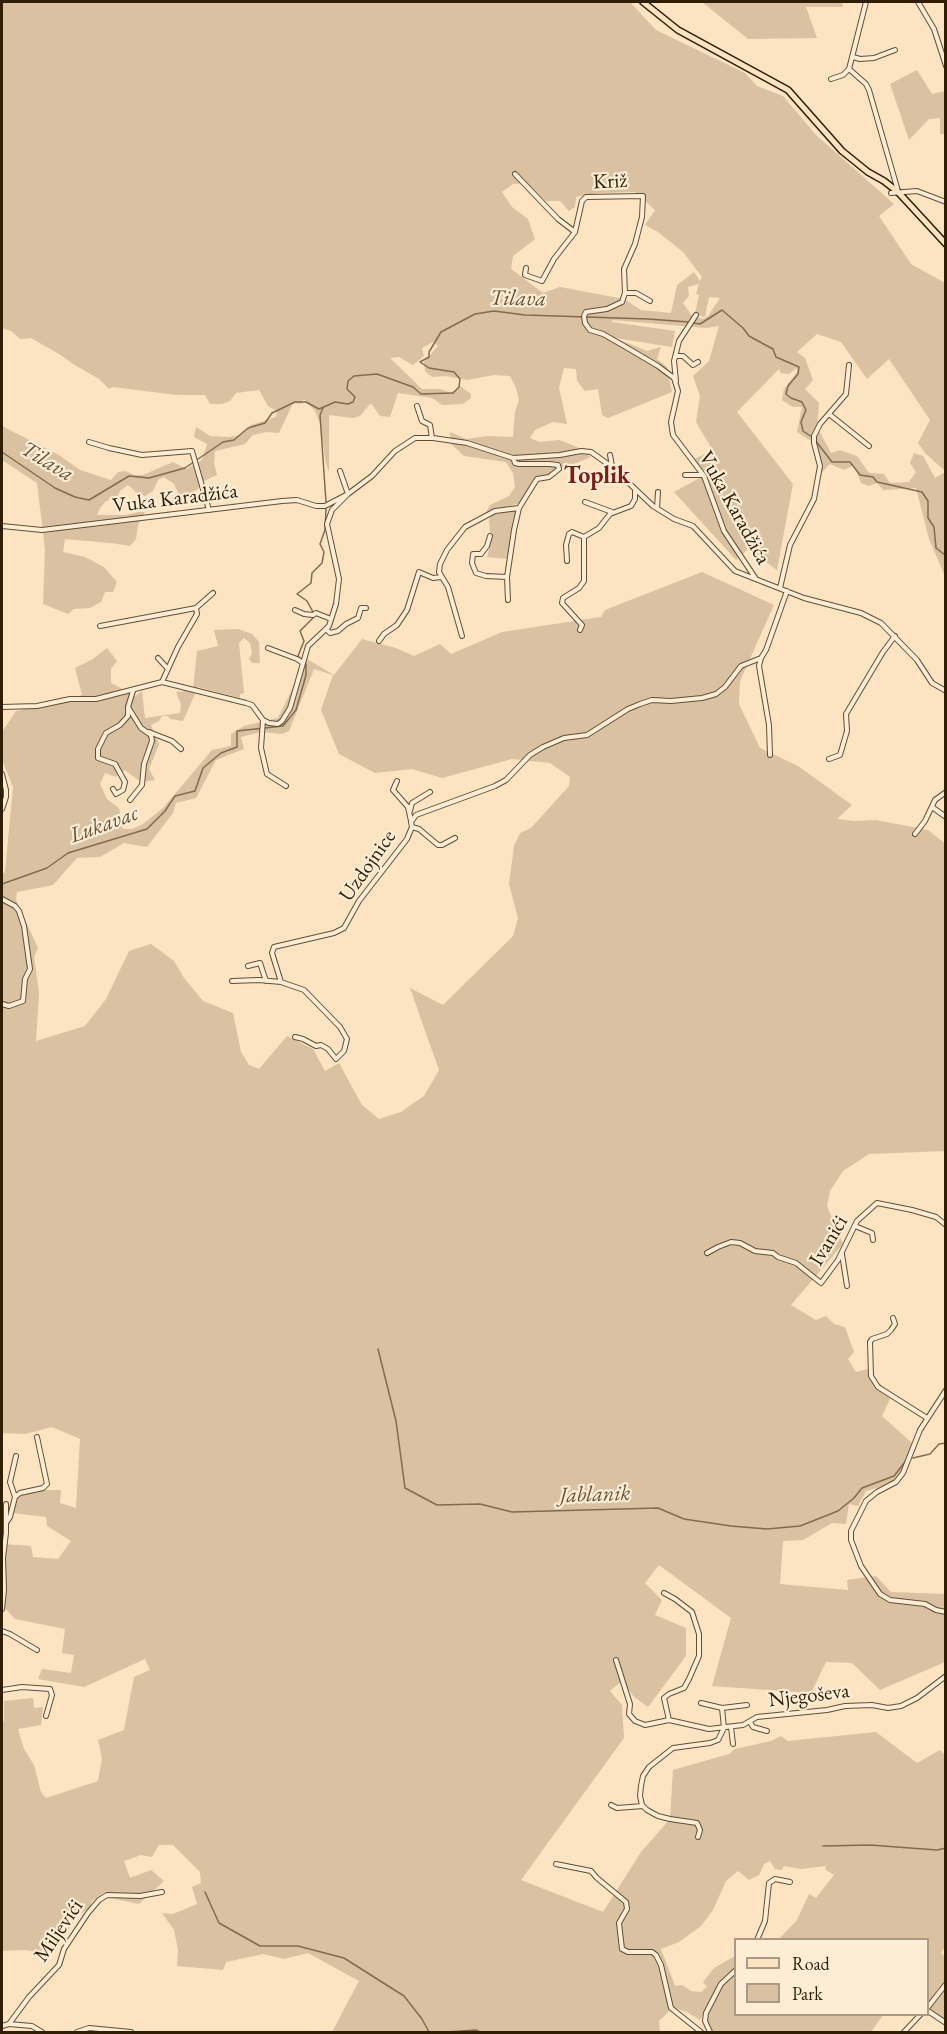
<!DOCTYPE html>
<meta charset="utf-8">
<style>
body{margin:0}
#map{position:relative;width:947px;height:2034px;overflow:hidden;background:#fce3c1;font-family:"EB Garamond",serif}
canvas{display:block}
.frame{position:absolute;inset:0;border:3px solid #2f1d04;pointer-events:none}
.legend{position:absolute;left:734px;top:1938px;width:195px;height:78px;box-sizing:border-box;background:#fdedd7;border:2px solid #ab9a83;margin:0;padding:8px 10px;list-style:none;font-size:18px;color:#2f1d04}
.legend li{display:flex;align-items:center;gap:12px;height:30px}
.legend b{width:30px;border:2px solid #ab9a83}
</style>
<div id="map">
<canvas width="947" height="2034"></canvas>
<div class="frame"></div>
<ul class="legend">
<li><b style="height:8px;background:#fce3c1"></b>Road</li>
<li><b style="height:16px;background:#d9c1a1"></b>Park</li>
</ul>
</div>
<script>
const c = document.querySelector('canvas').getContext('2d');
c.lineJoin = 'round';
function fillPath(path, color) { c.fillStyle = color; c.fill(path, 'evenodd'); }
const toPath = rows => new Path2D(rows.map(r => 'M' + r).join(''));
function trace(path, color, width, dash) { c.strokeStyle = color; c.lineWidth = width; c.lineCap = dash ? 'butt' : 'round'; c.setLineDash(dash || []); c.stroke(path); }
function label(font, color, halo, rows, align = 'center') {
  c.font = font + ' "EB Garamond",serif'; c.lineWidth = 4.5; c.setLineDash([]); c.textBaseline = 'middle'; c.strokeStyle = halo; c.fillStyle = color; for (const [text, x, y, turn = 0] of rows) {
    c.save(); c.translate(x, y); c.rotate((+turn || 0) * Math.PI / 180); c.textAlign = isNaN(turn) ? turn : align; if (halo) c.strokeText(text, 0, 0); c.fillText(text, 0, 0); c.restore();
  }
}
fillPath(toPath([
 [2,2,630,2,656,30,745,73,757,86,783,96,816,135,894,204,879,216,911,264,945,283,945,471,925,453,918,443,930,420,889,359,867,379,841,342,817,334,797,352,805,358,813,380,805,389,819,403,817,427,831,453,840,450,857,456,869,473,884,474,890,483,909,482,916,472,910,463,914,453,923,456,935,478,945,472,945,576,929,539,916,488,883,490,877,483,869,486,861,483,854,465,844,470,830,464,821,473,814,443,797,432,802,407,793,407,782,400,784,389,797,372,797,368,789,374,781,373,779,369,737,412,793,484,777,570,748,549,736,560,674,492,707,474,694,459,705,454,716,456,696,422,700,396,693,376,709,361,719,326,706,328,612,320,612,322,675,331,672,347,615,338,647,351,661,347,657,359,667,367,672,392,608,418,602,415,598,389,585,391,577,381,576,369,564,368,559,388,567,424,553,422,535,430,530,438,539,442,559,440,575,446,591,457,569,466,550,478,537,478,521,503,497,509,485,514,490,505,509,496,515,487,513,473,506,462,464,456,451,444,450,432,466,439,488,436,513,437,515,412,519,400,516,388,510,376,494,375,467,380,446,376,432,377,425,371,424,362,438,346,433,342,422,348,424,356,413,365,399,357,390,358,422,389,440,389,449,392,456,391,460,386,471,394,471,398,463,404,442,405,432,398,398,393,390,417,380,416,371,403,360,416,353,418,329,415,329,472,326,464,320,424,315,411,304,399,301,404,293,403,279,433,266,432,253,435,245,444,215,451,214,463,217,475,204,481,198,489,177,503,173,499,178,492,174,484,164,477,158,480,153,491,145,496,136,492,128,485,120,491,117,498,106,501,100,508,97,515,126,515,138,512,145,512,138,525,136,539,130,546,111,543,65,539,63,552,85,557,104,567,117,582,113,592,105,592,101,602,90,608,74,609,68,614,43,604,45,549,37,483,2,460,2,426,59,455,80,470,111,480,118,472,126,471,134,475,143,475,173,462,187,469,202,460,207,444,194,437,196,427,210,436,229,437,241,435,251,425,276,417,277,411,268,406,259,390,236,393,230,401,222,404,210,404,205,395,177,395,113,387,109,389,99,379,73,364,59,354,31,338,20,339,11,331,2,328],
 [527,183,546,201,560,201,569,211,575,207,576,197,599,193,635,192,655,210,645,225,658,232,683,252,702,277,700,281,694,272,677,285,671,313,641,310,624,299,560,287,543,293,511,269,513,256,535,239,528,219,512,207,502,192,513,184],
 [699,284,696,294,699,295,695,314,705,317,709,297,720,298,708,316,703,319,692,316,683,303,689,296,688,287],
 [702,2,842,2,843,7,806,7,817,38,748,39],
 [917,70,932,94,945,91,945,134,940,134,940,118,929,119,909,140,890,84],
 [517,510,508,559,487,557,491,542,489,521,491,515],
 [702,572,774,605,740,681,739,704,760,748,798,766,852,805,837,819,855,821,876,820,928,830,946,844,945,1151,869,1154,843,1171,830,1191,827,1206,843,1244,791,1305,816,1320,826,1316,834,1324,845,1327,854,1352,848,1359,856,1372,872,1368,874,1379,884,1387,882,1392,890,1399,882,1416,912,1443,906,1465,896,1482,866,1491,858,1506,849,1504,846,1524,832,1523,803,1540,783,1541,780,1584,848,1590,847,1580,876,1576,891,1592,945,1594,945,1662,880,1690,852,1663,826,1662,811,1693,712,1686,731,1618,659,1565,645,1583,662,1600,655,1615,686,1628,686,1656,648,1707,633,1696,623,1680,610,1691,622,1705,624,1738,521,1880,603,1912,641,1852,670,1819,673,1770,729,1754,735,1749,771,1741,781,1736,788,1741,876,1732,917,1763,940,1750,946,1756,946,1946,941,1953,945,1957,946,2015,943,2019,928,2010,928,1940,779,1939,797,1920,809,1894,816,1898,834,1875,826,1870,825,1866,801,1869,784,1866,782,1870,775,1869,770,1861,764,1864,759,1875,749,1880,738,1871,726,1881,713,1910,701,1926,679,1942,661,1949,675,1986,682,1985,691,1991,701,1992,707,1987,703,1982,714,1968,735,1956,736,2014,883,2015,871,2032,712,2032,705,2016,713,2000,700,2020,687,2012,668,2006,669,2011,659,2021,660,2032,332,2032,359,1981,308,1953,284,1959,263,1954,226,1962,223,1970,177,1966,178,1950,174,1930,162,1913,173,1914,197,1904,192,1887,201,1883,200,1872,173,1845,159,1845,152,1857,141,1855,124,1861,130,1878,151,1870,164,1881,139,1904,106,1897,106,1891,92,1901,90,1907,79,1915,50,1954,24,1950,2,1951,2,1722,4,1721,4,1701,33,1698,34,1708,43,1707,41,1725,18,1729,24,1749,34,1765,41,1792,46,1798,98,1781,102,1758,98,1740,124,1730,134,1677,150,1670,145,1659,84,1687,38,1679,42,1669,71,1673,74,1655,62,1653,65,1629,15,1619,4,1607,2,1607,2,1544,31,1546,33,1557,58,1559,71,1541,47,1526,46,1517,13,1513,15,1501,19,1494,42,1490,61,1490,60,1503,76,1508,80,1439,52,1427,25,1434,2,1433,2,874,5,872,13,787,2,760,2,732,16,711,82,695,75,668,93,659,107,648,117,661,111,669,111,683,132,694,134,697,142,691,145,718,180,713,181,704,176,692,193,690,197,651,218,646,214,630,238,629,252,634,259,642,260,663,252,663,249,659,252,653,250,643,244,638,239,643,244,693,240,694,240,698,198,687,183,721,170,719,168,716,162,716,159,721,151,725,159,744,149,769,155,780,141,782,125,770,116,777,105,773,100,784,107,799,119,808,123,829,132,829,143,824,163,808,212,750,231,746,231,734,244,726,278,718,307,659,334,675,362,639,396,648,414,656,440,644,451,654,502,632,601,617,605,610],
 [314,669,333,675,321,710,339,754,375,773,412,769,442,778,512,759,550,763,570,777,569,786,531,828,520,833,514,846,509,884,518,918,513,936,443,1005,410,988,439,1070,424,1096,401,1112,379,1119,362,1105,339,1063,325,1071,313,1049,287,1036,259,1069,249,1065,241,1052,233,1013,203,1001,184,978,174,961,151,944,129,951,106,999,85,1026,36,1041,39,993,34,957,38,948,16,900,17,892,53,885,77,858,100,857,124,843,147,847,173,813,176,803,196,798,216,760,244,749,241,737,261,732,282,734,289,731]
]), '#d9c1a1');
trace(toPath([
 [693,323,700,324,722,310,743,328,749,336,773,349,776,357,799,367,798,374,788,386,786,394,791,398,802,402,806,410,801,422,803,431,812,437],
 [323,408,320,415,326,502],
 [815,440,832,462,850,462,860,475,873,477,877,482,922,492,928,501,928,518,934,527,936,548,945,555,946,560],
 [2,452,55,488,75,497,89,500,129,476,149,478,185,468,223,442,234,440,248,428,265,423,272,413,295,402,306,402,319,409,335,402,348,404,353,402,355,397,347,389,348,381,354,376,377,374,413,387,421,394,453,393,459,387,460,379,454,372,429,368,420,362,429,357,429,352,441,332,475,314,494,311,525,315,648,319,689,322],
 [313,612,307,601,297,594,311,583,312,573,322,563,324,552,320,544,325,530,326,509],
 [301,659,298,656,304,641,300,631,313,618],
 [2,884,47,868,68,853,147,829,165,811,175,796,195,791,203,768,221,753,237,747,237,731,283,726,296,710,306,675,306,664],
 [378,1349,396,1421,405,1488,437,1505,480,1504,512,1512,658,1508,684,1519,731,1526,767,1529,800,1526,838,1511,854,1498,862,1488,894,1476,905,1462],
 [913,1458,930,1454,939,1444,946,1443],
 [823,1846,870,1845,937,1850,946,1848],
 [205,1892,219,1923,260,1946,298,1946,344,1958,404,1996,422,2019,429,2032],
 [447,2032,476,2030,480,2032]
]), '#806c4f', 1.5);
const minor = toPath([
 [918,2,934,29,946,66],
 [853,57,860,59,874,58,895,50],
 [849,69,866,84,869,90,898,191],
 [831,79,843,75,849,69,866,2],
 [515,174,558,219,575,232],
 [891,193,917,191,946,202],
 [526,268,525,275,542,281,554,259,575,232,582,201,586,197,643,196,642,217,635,244,624,269,625,293,622,302,607,309,586,312,584,316,585,323,590,330,603,334,624,346,658,366,674,378,678,391,671,422,673,435,704,476,724,531,756,579],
 [625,293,636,293,650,301],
 [676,356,683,356,693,365,698,362],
 [676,381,674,361,679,341,696,315],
 [417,406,422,421,430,425,432,438],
 [829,414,869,446],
 [89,442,109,448,142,455,192,451,209,510],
 [610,455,612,466],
 [685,475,702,475],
 [585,502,612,512],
 [657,508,658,492],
 [2,526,42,530,282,501,297,500,316,506,325,506,348,494,372,476,395,451,415,438,433,438,467,443,513,458,560,455,581,451,591,452,612,467,653,506,674,519,693,526,735,571,804,598,861,613,881,623,917,660,932,683,946,691],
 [490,536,487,546,481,554,473,554,472,563,476,573,486,576,507,577],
 [567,561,566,545,569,534,572,532,584,537],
 [780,588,790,545,814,499,820,466,814,443,814,436,820,424,846,394,849,365],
 [508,600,507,577,514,530,519,508,537,479,549,477,559,469,558,465,549,464,519,464,515,463,513,458],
 [196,608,213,593],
 [295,610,304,614,313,615,316,613,331,619],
 [100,626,196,608,197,614,178,647,162,682],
 [326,629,330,633,338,631,346,624,358,618,361,608,366,608],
 [580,630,582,625,562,603,563,598,579,588,584,581,584,537,599,528,610,514,631,506,635,499,635,491],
 [462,636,448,587,439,572,440,564,447,550,465,527,495,511,519,508],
 [379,641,384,634,397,625,407,610,419,572,433,578,441,577],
 [268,648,297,659,303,663],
 [158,658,168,669],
 [761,658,759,666,769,725,770,755],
 [2,707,37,706,70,699,96,699,162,682,246,703,252,705,263,720,269,723,278,724,282,721,290,708,308,646,329,626,336,604,339,579,327,524,332,510,348,494,340,471],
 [263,720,261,748,267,774,286,786],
 [149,732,172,741,181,749],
 [829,759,840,755,847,731,846,714,883,652,895,636],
 [2,774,6,790,6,797,2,809],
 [397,781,393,790,408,807,411,821],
 [113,789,116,794,123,790,125,782,115,764,98,758,98,749,106,733,120,725,128,716,128,707],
 [130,800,142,785,144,764,152,741,151,735,141,728,128,707,133,691],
 [932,807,946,817],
 [410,811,412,803,430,792],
 [412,827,419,829,438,845,442,845,455,838],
 [915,834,925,821,935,800,946,792],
 [2,899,15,906,19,911,24,926,30,969,25,979,23,1001,9,1006,2,1004],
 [248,966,260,963,266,981],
 [232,981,259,980,281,982,304,990,340,1027,347,1039,344,1051,336,1059,328,1049,321,1045,316,1046,303,1039,295,1037],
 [281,982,272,953,274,947,334,933,344,928,359,901,407,839,412,827,411,822,416,815,495,786,506,780,530,755,543,747,564,738,587,735,628,709,640,704,652,700,671,701,702,698,716,694,725,687,741,666,761,658,766,650,787,591],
 [855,1226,872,1233,873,1240],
 [707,1253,718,1247,731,1242,740,1243,755,1251,773,1253,778,1257,796,1263,821,1283,838,1260,857,1221,877,1203,912,1210,936,1217,946,1225],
 [842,1254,847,1286],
 [893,1318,895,1324,891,1330,887,1334,872,1339,870,1342,871,1376,878,1387,927,1418],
 [946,1390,920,1430,903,1473,896,1482,877,1492,866,1501,851,1531,851,1540,861,1566,880,1594,890,1600,925,1604,936,1610,946,1612],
 [15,1497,10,1482,16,1456],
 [6,1523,10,1517,15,1497,20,1493,43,1488,47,1484,37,1437],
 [664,1593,675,1599,692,1612,699,1634,699,1656,689,1679,684,1688,669,1694,664,1698,669,1720],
 [2,1609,4,1590,3,1558,6,1533,6,1504],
 [2,1631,10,1634,37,1650],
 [616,1660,630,1704,629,1714,635,1721,645,1725,669,1720,709,1729,743,1725,757,1717,827,1710,845,1706,872,1705,888,1708,901,1706,917,1698,946,1676],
 [2,1690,22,1687,50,1689,52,1695,46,1716],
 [701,1703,722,1708,747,1705],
 [750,1722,753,1727,767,1731],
 [731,1727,733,1744],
 [611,1805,617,1808,643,1806],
 [698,1837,700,1830,697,1823,670,1819,658,1816,647,1810,642,1805,640,1796,641,1786,643,1776,649,1767,673,1748,710,1743,718,1740,724,1728,722,1708],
 [556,1864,591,1871,597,1878,626,1902,627,1909,619,1923,622,1949,628,1952,652,1952,656,1955,661,1965,671,2008,701,2032],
 [757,1940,765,1921,769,1883,775,1879,790,1882],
 [928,2007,946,1984],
 [928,2011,946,2023],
 [9,2024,32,2026,42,2032],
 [2,2026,9,2024,29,1997,59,1965,64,1949,88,1913,99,1900,107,1895,140,1896,162,1892],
 [77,2032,89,2028,131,2032],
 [710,2032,705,2021,706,2013,721,1984,736,1970],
 [904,2032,921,2014]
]);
const major = toPath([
 [643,2,678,30,788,90,842,151,868,172,884,181,898,192,946,244]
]);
trace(minor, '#624e33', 6);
trace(major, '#2f1d04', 8);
trace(minor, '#fdedd7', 4);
trace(major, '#fce3c1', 5);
label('21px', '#2f1d04', '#fdedd7', [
 ["Križ",610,182,-3],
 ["Vuka Karadžića",175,499,-7],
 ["Vuka Karadžića",734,508,61],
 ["Uzdojnice",368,866,-55],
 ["Ivanići",829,1241,-59],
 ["Njegoševa",809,1696,-7],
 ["Miljevići",59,1931,-56]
]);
label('italic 22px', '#655136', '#fdedd7', [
 ["Tilava",518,299,1],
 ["Tilava",47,462,31],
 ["Lukavac",104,825,-20],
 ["Jablanik",595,1495,-2]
]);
label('bold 24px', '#7a1f14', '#fdedd7', [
 ["Toplik",597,476]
]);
</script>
